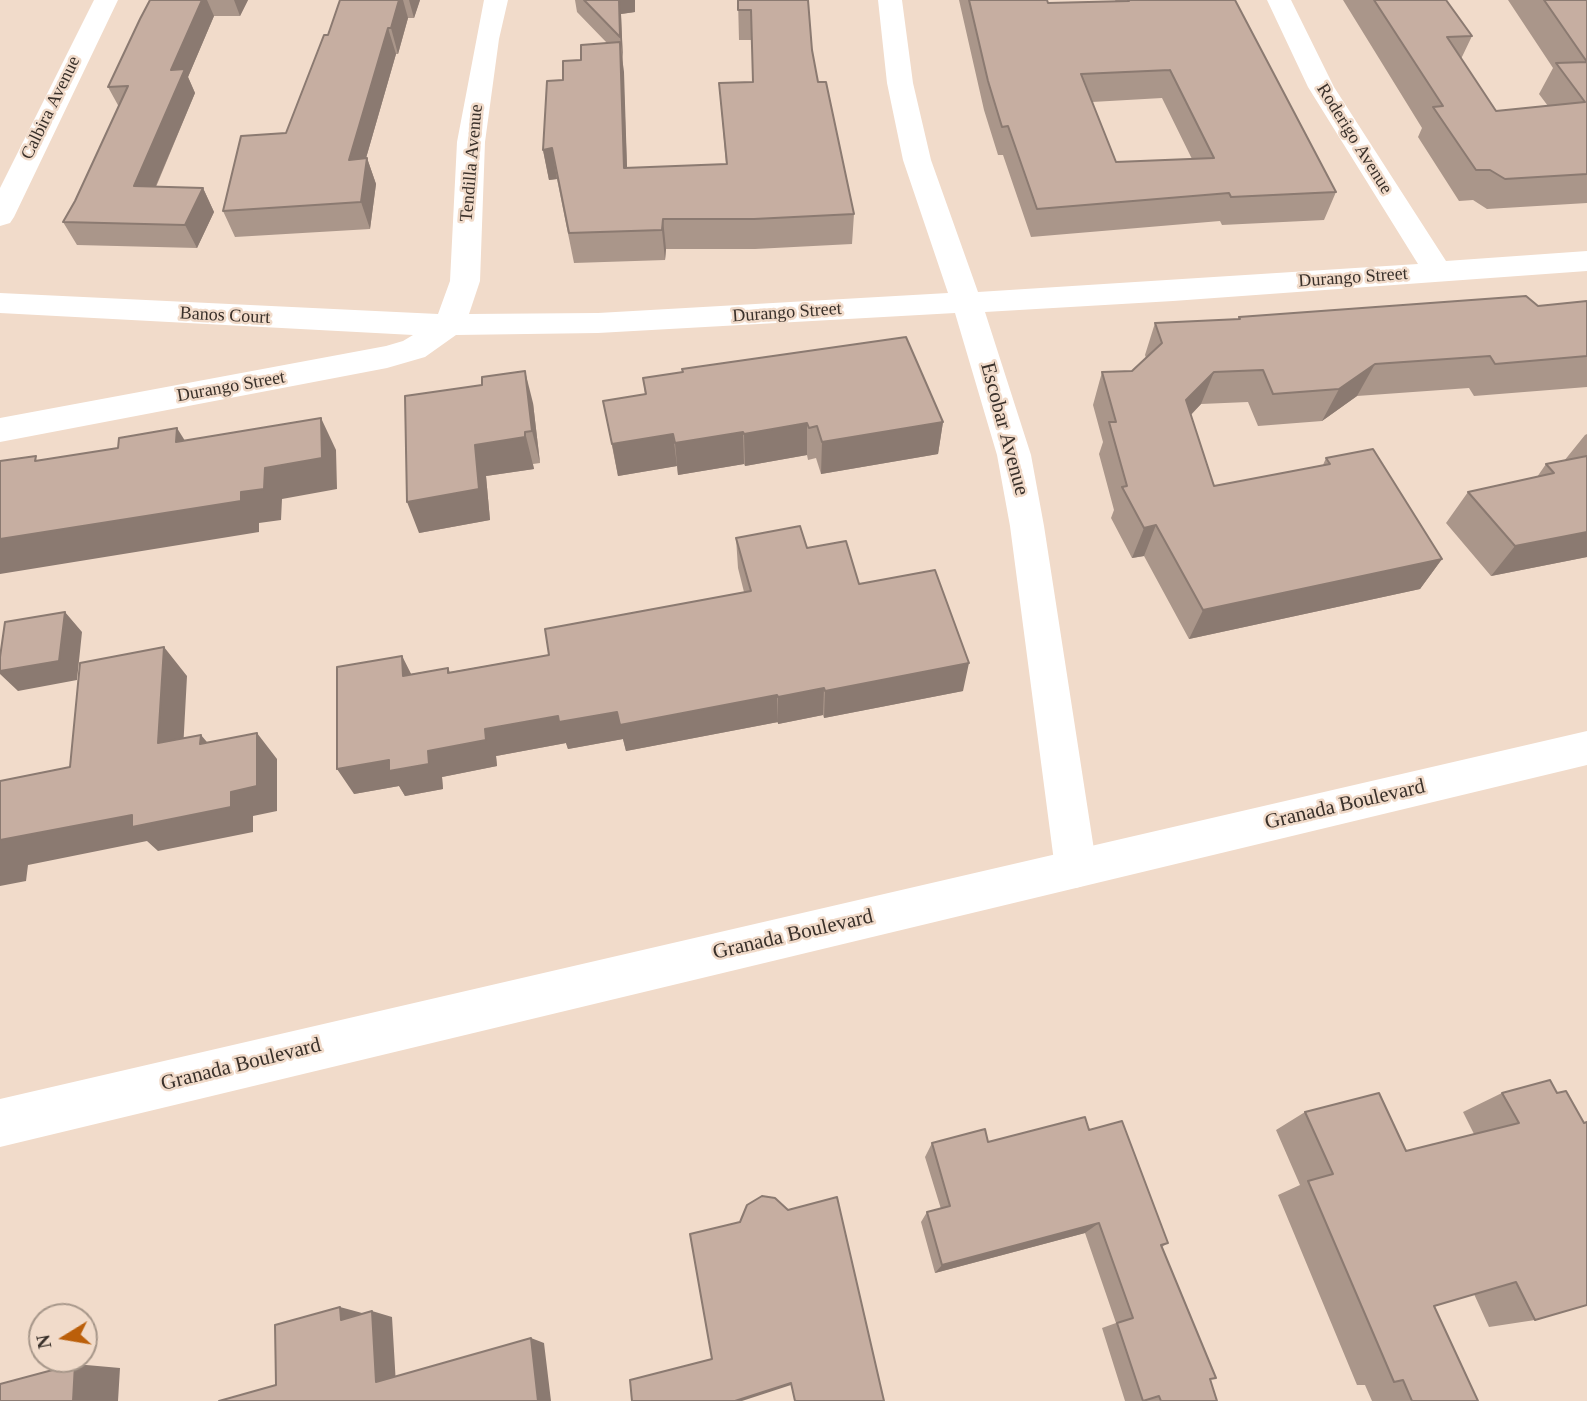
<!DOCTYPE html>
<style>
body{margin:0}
#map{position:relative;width:1587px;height:1401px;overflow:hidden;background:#f1dbca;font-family:"Times New Roman",serif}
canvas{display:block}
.north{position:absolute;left:28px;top:1303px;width:70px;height:70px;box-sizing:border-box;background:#f1dbca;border:2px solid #a7978a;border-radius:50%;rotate:259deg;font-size:19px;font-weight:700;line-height:28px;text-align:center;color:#39302a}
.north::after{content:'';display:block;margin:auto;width:24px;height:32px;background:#bb5f0a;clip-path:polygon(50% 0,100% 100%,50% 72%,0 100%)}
</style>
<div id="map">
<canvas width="1587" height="1401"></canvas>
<div class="north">N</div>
</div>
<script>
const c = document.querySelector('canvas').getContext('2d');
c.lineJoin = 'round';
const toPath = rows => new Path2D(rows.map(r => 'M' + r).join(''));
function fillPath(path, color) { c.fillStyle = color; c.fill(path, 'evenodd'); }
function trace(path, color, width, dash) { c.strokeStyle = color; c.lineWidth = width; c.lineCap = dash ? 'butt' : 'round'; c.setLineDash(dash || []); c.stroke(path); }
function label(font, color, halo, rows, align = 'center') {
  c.font = font + ' "Times New Roman",serif'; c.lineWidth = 5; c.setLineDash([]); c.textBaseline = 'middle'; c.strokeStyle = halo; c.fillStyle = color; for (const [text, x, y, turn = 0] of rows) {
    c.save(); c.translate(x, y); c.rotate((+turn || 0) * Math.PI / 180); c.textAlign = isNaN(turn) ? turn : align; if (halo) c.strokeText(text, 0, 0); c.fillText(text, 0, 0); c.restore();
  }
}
fillPath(toPath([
 [94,0,118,0,14,217,10,223,0,226,0,188,94,0],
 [484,0,508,0,499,39,485,142,480,281,469,314,598,313,948,293,903,160,887,83,878,0,902,0,913,83,931,160,978,292,1418,264,1308,87,1267,0,1291,0,1334,87,1446,261,1587,251,1587,271,1173,301,985,312,1031,455,1044,526,1097,869,1091,883,1076,888,1061,883,1055,869,1010,526,997,455,955,313,598,333,456,335,425,357,387,368,0,442,0,418,386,346,403,341,413,335,0,313,0,293,438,314,450,281,457,142,484,0]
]), '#fff');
fillPath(toPath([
 [1587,731,1587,765,0,1147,0,1099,1587,731]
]), '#fff');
fillPath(toPath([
 [150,0,248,0,240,16,214,16,188,77,195,93,156,187,203,188,214,212,197,248,77,245,63,222,75,201,119,107,108,87],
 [340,0,420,0,414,18,408,18,398,54,396,54,366,158,367,158,376,184,370,229,235,237,223,211,286,133,328,35],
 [575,0,635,0,635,12,621,14,627,168,726,164,719,83,753,82,752,40,739,40,738,0,812,50,818,82,854,214,852,244,755,249,666,249,665,260,574,263,557,179,549,180,543,150,563,80,581,60,607,43,577,12],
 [959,0,1047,0,1048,3,1116,2,1115,0,1235,0,1336,192,1324,220,1222,225,1220,221,1031,237,1003,155,998,155,984,110],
 [1162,98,1192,159,1116,162,1092,102],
 [1343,0,1446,0,1472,36,1461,59,1496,111,1548,106,1539,94,1553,68,1508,0,1587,0,1587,203,1487,209,1473,200,1459,201,1418,137,1422,128],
 [1587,301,1587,387,1474,396,1469,388,1357,396,1322,421,1258,426,1248,402,1201,404,1191,415,1214,486,1323,465,1326,458,1442,559,1420,589,1189,639,1144,556,1132,558,1111,518,1114,510,1099,454,1103,442,1093,405,1102,372,1132,371,1146,358,1145,355,1155,323,1238,319,1239,317,1538,306],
 [682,369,943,422,938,454,821,474,816,458,808,460,807,455,745,466,744,464,678,475,677,466,618,476,603,401,645,394,643,378,682,372],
 [533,403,540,463,533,464,534,469,486,476,490,520,419,533],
 [1587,434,1587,557,1491,576,1446,523,1468,492,1537,477,1546,464,1564,461,1585,435],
 [736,538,807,548,859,584,963,691,824,718,823,715,778,724,778,722,626,751,623,739,568,749,566,743,496,756,497,766,442,777,443,789,405,796,399,786,354,794,402,656,411,674,448,668,450,672,549,655,744,592,738,568],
 [1550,1080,1535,1320,1489,1327,1474,1294,1434,1306,1478,1401,1372,1401,1365,1385,1357,1385,1278,1195,1300,1185,1276,1130,1305,1112,1406,1151,1474,1134,1463,1112,1502,1093],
 [1089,1130,1168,1243,1162,1247,1217,1401,1125,1401,1102,1328,1116,1323,1085,1233,935,1273,921,1222,927,1212,941,1209,925,1157,932,1143,988,1142]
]), '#aa968a');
fillPath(toPath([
 [202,0,207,0,214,16,188,77,195,93,146,209,134,186,171,70],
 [234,0,248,0,240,16],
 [399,0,403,0,408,18,398,54,391,28],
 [409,0,420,0,414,18],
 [619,0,635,0,635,12,621,14,623,60,620,37],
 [388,28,396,54,358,186,349,160],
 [620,42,624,72,628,198,624,168],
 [552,148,557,179,549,180,543,150],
 [367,158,376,184,370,229,361,202],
 [203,188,214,212,197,248,185,225],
 [663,219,666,249,665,260,662,230],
 [1375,364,1357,396,1322,421,1339,389],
 [525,371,533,403,540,463,532,431],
 [1214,372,1201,404,1174,432,1186,400],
 [321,418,336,450,337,489,282,499,281,520,259,523,259,532,0,574,0,539,241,492,265,468],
 [943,422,938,454,821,474,822,442],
 [807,423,807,455,745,466,744,434],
 [177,428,197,460,176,442],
 [525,432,534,469,486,476,490,520,419,533,407,502,475,445],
 [743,432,744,464,678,475,675,443],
 [673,434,677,466,618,476,612,444],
 [1156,525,1144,556,1132,558,1144,528],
 [1587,532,1587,557,1491,576,1515,546],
 [1442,559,1420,589,1189,639,1203,610],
 [65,612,82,632,77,680,18,691,0,674,0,671],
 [164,647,187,676,182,769,158,743],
 [402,656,416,684,403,676],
 [969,663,963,691,824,718,825,691],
 [824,688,823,715,778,724,778,697],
 [777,695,778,722,626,751,623,739,568,749,566,743,496,756,497,766,442,777,443,789,405,796,399,786,354,794,337,769,485,729,558,716,617,712],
 [257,733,277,759,277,811,253,816,253,832,158,851,147,841,28,865,26,881,0,886,0,840,231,792],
 [201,735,223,761,200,744],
 [1099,1223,1085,1233,935,1273,942,1265],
 [340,1307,362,1313,363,1325,341,1320],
 [372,1311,392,1317,396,1385,376,1382],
 [531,1338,544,1343,551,1401,538,1401],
 [75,1364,120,1368,118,1401,73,1401],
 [791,1383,791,1385,742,1401,735,1401]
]), '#8b7a71');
const building = toPath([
 [150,0,202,0,171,70,185,69,134,186,203,188,185,225,63,222,75,201,128,86,108,87,140,19,150,0],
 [340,0,399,0,391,28,388,28,349,160,367,158,361,202,223,211,241,136,286,133,324,35,328,35,340,0],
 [584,0,619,0,620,37,584,0],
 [738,0,808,0,812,50,818,82,826,82,854,214,754,219,663,219,662,230,569,233,552,148,543,150,547,81,563,80,563,61,581,60,581,45,620,42,624,168,727,164,719,83,753,82,751,10,738,10,738,0],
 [969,0,1047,0,1048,3,1129,1,1128,0,1235,0,1336,192,1231,197,1229,193,1037,209,1008,126,1002,127,988,81,969,0],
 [1170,70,1214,158,1116,162,1081,74,1170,70],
 [1374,0,1446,0,1472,36,1447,37,1496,111,1585,102,1556,63,1587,62,1544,0,1587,0,1587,174,1505,179,1490,170,1476,170,1433,107,1443,106,1374,0],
 [1526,296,1538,306,1587,301,1587,356,1495,364,1490,356,1375,364,1339,389,1273,394,1263,370,1214,372,1186,400,1214,486,1330,464,1326,458,1373,449,1442,559,1203,610,1156,525,1144,528,1122,487,1127,486,1109,422,1116,422,1102,372,1132,371,1162,343,1155,323,1240,319,1239,317,1526,296],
 [906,337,943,422,822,442,817,426,809,428,807,423,744,434,743,432,675,443,673,434,612,444,603,401,646,394,643,378,683,372,682,369,906,337],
 [525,371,532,431,525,432,525,437,475,445,479,489,407,502,405,396,482,385,482,377,525,371],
 [321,418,322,458,265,468,264,489,241,492,241,501,0,539,0,461,36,456,35,461,118,448,119,438,177,428,176,442,321,418],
 [1587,456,1587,532,1515,546,1468,492,1554,473,1546,464,1587,456],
 [800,526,807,548,846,541,859,584,935,570,969,663,825,691,824,688,778,697,777,695,620,725,617,712,559,722,558,716,485,729,486,740,428,751,429,764,389,771,389,760,337,769,337,667,402,656,403,676,448,668,448,673,549,655,545,629,751,591,736,538,800,526],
 [65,612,59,661,0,671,0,657,5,622,65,612],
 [164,647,158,743,201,735,200,744,257,733,257,786,231,792,231,807,132,827,132,815,0,840,0,781,70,767,80,663,164,647],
 [1550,1080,1557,1093,1566,1091,1584,1123,1587,1122,1587,1305,1535,1320,1516,1282,1434,1306,1478,1401,1412,1401,1403,1380,1394,1382,1308,1181,1333,1174,1305,1112,1379,1093,1406,1151,1519,1123,1502,1093,1550,1080],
 [1085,1117,1089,1130,1122,1121,1168,1243,1161,1245,1216,1378,1210,1379,1217,1401,1161,1401,1159,1396,1143,1401,1117,1323,1133,1318,1099,1223,942,1265,927,1212,950,1206,932,1143,985,1129,988,1142,1085,1117],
 [762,1196,775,1198,788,1210,837,1197,884,1401,795,1401,791,1383,735,1401,632,1401,630,1380,712,1359,690,1234,740,1222,747,1205,762,1196],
 [340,1307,341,1320,372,1311,376,1382,531,1338,538,1401,219,1401,276,1385,275,1325,340,1307],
 [75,1364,73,1401,0,1401,0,1384,75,1364]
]);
fillPath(building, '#c6aea1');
trace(building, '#8b7a71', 2);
label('18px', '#39302a', '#f1dbca', [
 ["Calbira Avenue",51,108,-64],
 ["Roderigo Avenue",1354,139,58],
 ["Tendilla Avenue",472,163,-85],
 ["Durango Street",1353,278,-4],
 ["Durango Street",787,313,-4],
 ["Banos Court",225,316,3],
 ["Durango Street",231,387,-10]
]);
label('21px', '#39302a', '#f1dbca', [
 ["Escobar Avenue",1004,429,75],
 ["Granada Boulevard",1345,805,-13],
 ["Granada Boulevard",793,935,-13],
 ["Granada Boulevard",241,1065,-14]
]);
</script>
